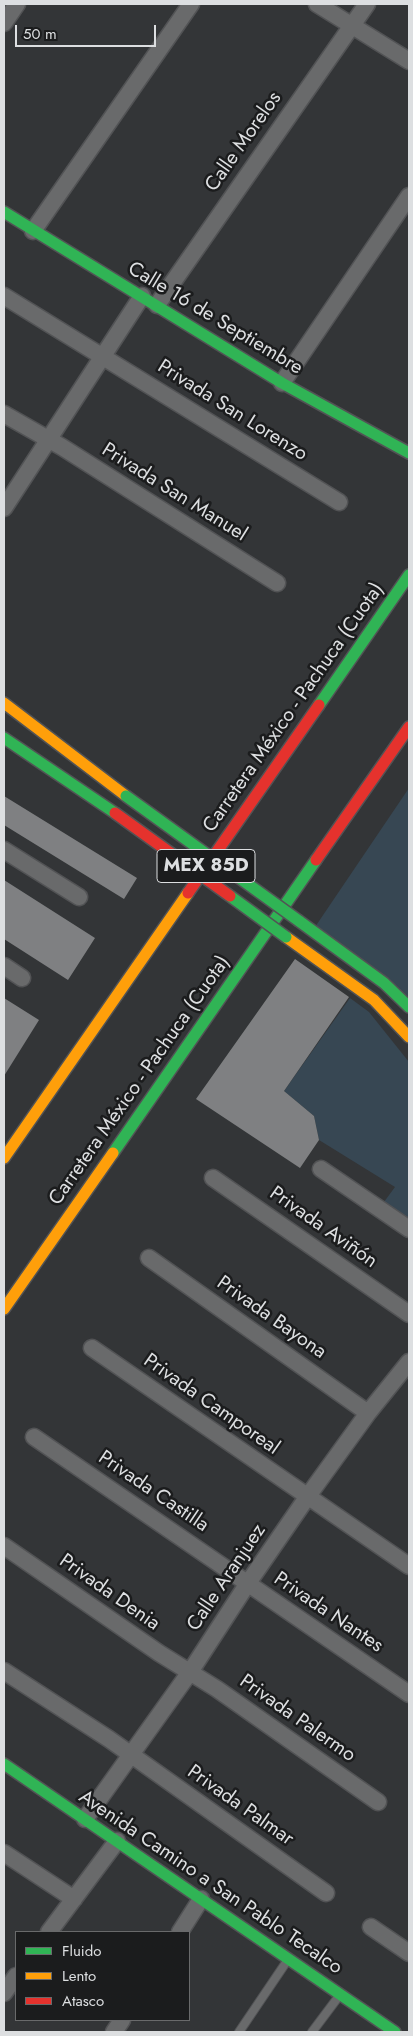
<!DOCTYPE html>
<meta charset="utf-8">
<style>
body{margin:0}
#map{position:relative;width:413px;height:2036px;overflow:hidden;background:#333537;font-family:Jost,sans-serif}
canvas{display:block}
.frame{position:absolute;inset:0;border:5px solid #dddfe1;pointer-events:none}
.legend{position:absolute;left:15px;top:1931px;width:175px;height:90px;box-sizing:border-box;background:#1b1c1d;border:1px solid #696a6b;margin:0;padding:6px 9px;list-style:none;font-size:15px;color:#dddfe1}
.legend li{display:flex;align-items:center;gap:10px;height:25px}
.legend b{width:25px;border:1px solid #696a6b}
.scale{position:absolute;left:15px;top:25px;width:141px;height:22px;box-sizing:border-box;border:2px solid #dddfe1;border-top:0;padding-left:6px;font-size:15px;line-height:18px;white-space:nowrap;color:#dddfe1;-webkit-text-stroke:4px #1b1c1d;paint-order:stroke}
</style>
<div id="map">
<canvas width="413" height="2036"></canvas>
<div class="frame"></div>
<ul class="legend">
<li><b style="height:6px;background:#30b455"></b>Fluido</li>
<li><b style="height:6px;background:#ff9f0a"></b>Lento</li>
<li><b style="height:6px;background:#e5322d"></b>Atasco</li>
</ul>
<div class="scale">50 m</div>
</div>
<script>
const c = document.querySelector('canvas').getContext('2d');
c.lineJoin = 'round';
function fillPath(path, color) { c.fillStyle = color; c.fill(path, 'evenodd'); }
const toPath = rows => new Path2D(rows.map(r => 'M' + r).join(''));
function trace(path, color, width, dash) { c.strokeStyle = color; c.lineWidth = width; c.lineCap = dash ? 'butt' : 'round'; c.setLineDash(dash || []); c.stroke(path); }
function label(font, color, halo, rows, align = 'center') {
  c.font = font + ' Jost,sans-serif'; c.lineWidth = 5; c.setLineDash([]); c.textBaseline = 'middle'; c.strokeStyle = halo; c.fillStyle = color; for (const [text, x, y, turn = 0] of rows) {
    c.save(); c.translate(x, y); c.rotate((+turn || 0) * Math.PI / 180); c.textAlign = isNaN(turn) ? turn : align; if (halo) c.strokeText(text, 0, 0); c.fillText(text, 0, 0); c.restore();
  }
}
fillPath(toPath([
 [409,788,409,1006,313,930],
 [350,998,369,1012,409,1062,409,1227,381,1206,395,1187,319,1140,314,1116,284,1091]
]), '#374753');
fillPath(toPath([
 [4,796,137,878,124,899,4,825],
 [4,880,95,938,68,980,4,939],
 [295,959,349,997,284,1091,314,1116,319,1140,300,1168,196,1099],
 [4,998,39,1020,4,1076]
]), '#7f8082');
const lane = toPath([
 [239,2032,287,1961],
 [312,2032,339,1996]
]);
const street = toPath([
 [317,4,409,61],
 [4,23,17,4],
 [33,231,191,4],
 [4,296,339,502],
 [157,305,367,4],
 [282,383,409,196],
 [4,414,62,447,277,583],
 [4,508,142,296],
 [4,850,79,897],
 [4,966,22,978],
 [321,1169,409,1229],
 [213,1178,409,1314],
 [149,1258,368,1413],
 [92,1348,409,1566],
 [34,1437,409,1694],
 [4,1546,159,1653,217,1689,378,1802],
 [4,1671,109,1739,326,1893],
 [85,1819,190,1672,248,1583,308,1496,368,1413,409,1362],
 [4,1853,74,1899],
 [371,1927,409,1953],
 [49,1932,117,1841],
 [180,1932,201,1899],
 [4,1993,16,1976],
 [114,2032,122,2020]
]);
const fast = toPath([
 [4,212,282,383,409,453],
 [319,705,409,575],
 [4,738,115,813],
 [299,921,384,983,409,1007],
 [113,1153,316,860],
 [4,1764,395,2032]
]);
const slow = toPath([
 [4,703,126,796],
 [286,937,374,1000,409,1037],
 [4,1158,188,893],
 [4,1309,113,1153]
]);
const jam = toPath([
 [316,860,409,727],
 [188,893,319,705]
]);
trace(lane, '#525355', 10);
trace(street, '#525355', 19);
trace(fast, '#525355', 14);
trace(slow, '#525355', 14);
trace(jam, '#525355', 14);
trace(lane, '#696a6b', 8);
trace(street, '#696a6b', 16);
trace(fast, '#30b455', 11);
trace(slow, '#ff9f0a', 11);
trace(jam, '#e5322d', 11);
const fastBridge = toPath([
 [126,796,299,921],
 [230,896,286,937]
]);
const jamBridge = toPath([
 [115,813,230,896]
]);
trace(fastBridge, '#525355', 14, []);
trace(jamBridge, '#525355', 14, []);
trace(fastBridge, '#30b455', 11);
trace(jamBridge, '#e5322d', 11);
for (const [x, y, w] of [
 [206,866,98]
]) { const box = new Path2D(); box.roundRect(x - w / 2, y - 16.5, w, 33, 4); c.fillStyle = '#1b1c1d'; c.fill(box); trace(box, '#dddfe1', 1); }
label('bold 19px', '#dddfe1', null, [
 ["MEX 85D",206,866]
]);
label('20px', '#dddfe1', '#1b1c1d', [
 ["Calle Morelos",244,142,-55],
 ["Calle 16 de Septiembre",215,319,31],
 ["Privada San Lorenzo",232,411,32],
 ["Privada San Manuel",174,493,32],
 ["Carretera México - Pachuca (Cuota)",294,708,-55],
 ["Carretera México - Pachuca (Cuota)",140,1081,-55],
 ["Privada Aviñón",323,1228,35],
 ["Privada Bayona",271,1318,35],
 ["Privada Camporeal",211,1405,35],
 ["Privada Castilla",153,1492,34],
 ["Calle Aranjuez",227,1578,-56],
 ["Privada Denia",109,1593,35],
 ["Privada Nantes",328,1613,34],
 ["Privada Palermo",297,1719,35],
 ["Privada Palmar",240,1806,35],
 ["Avenida Camino a San Pablo Tecalco",210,1883,34]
]);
</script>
